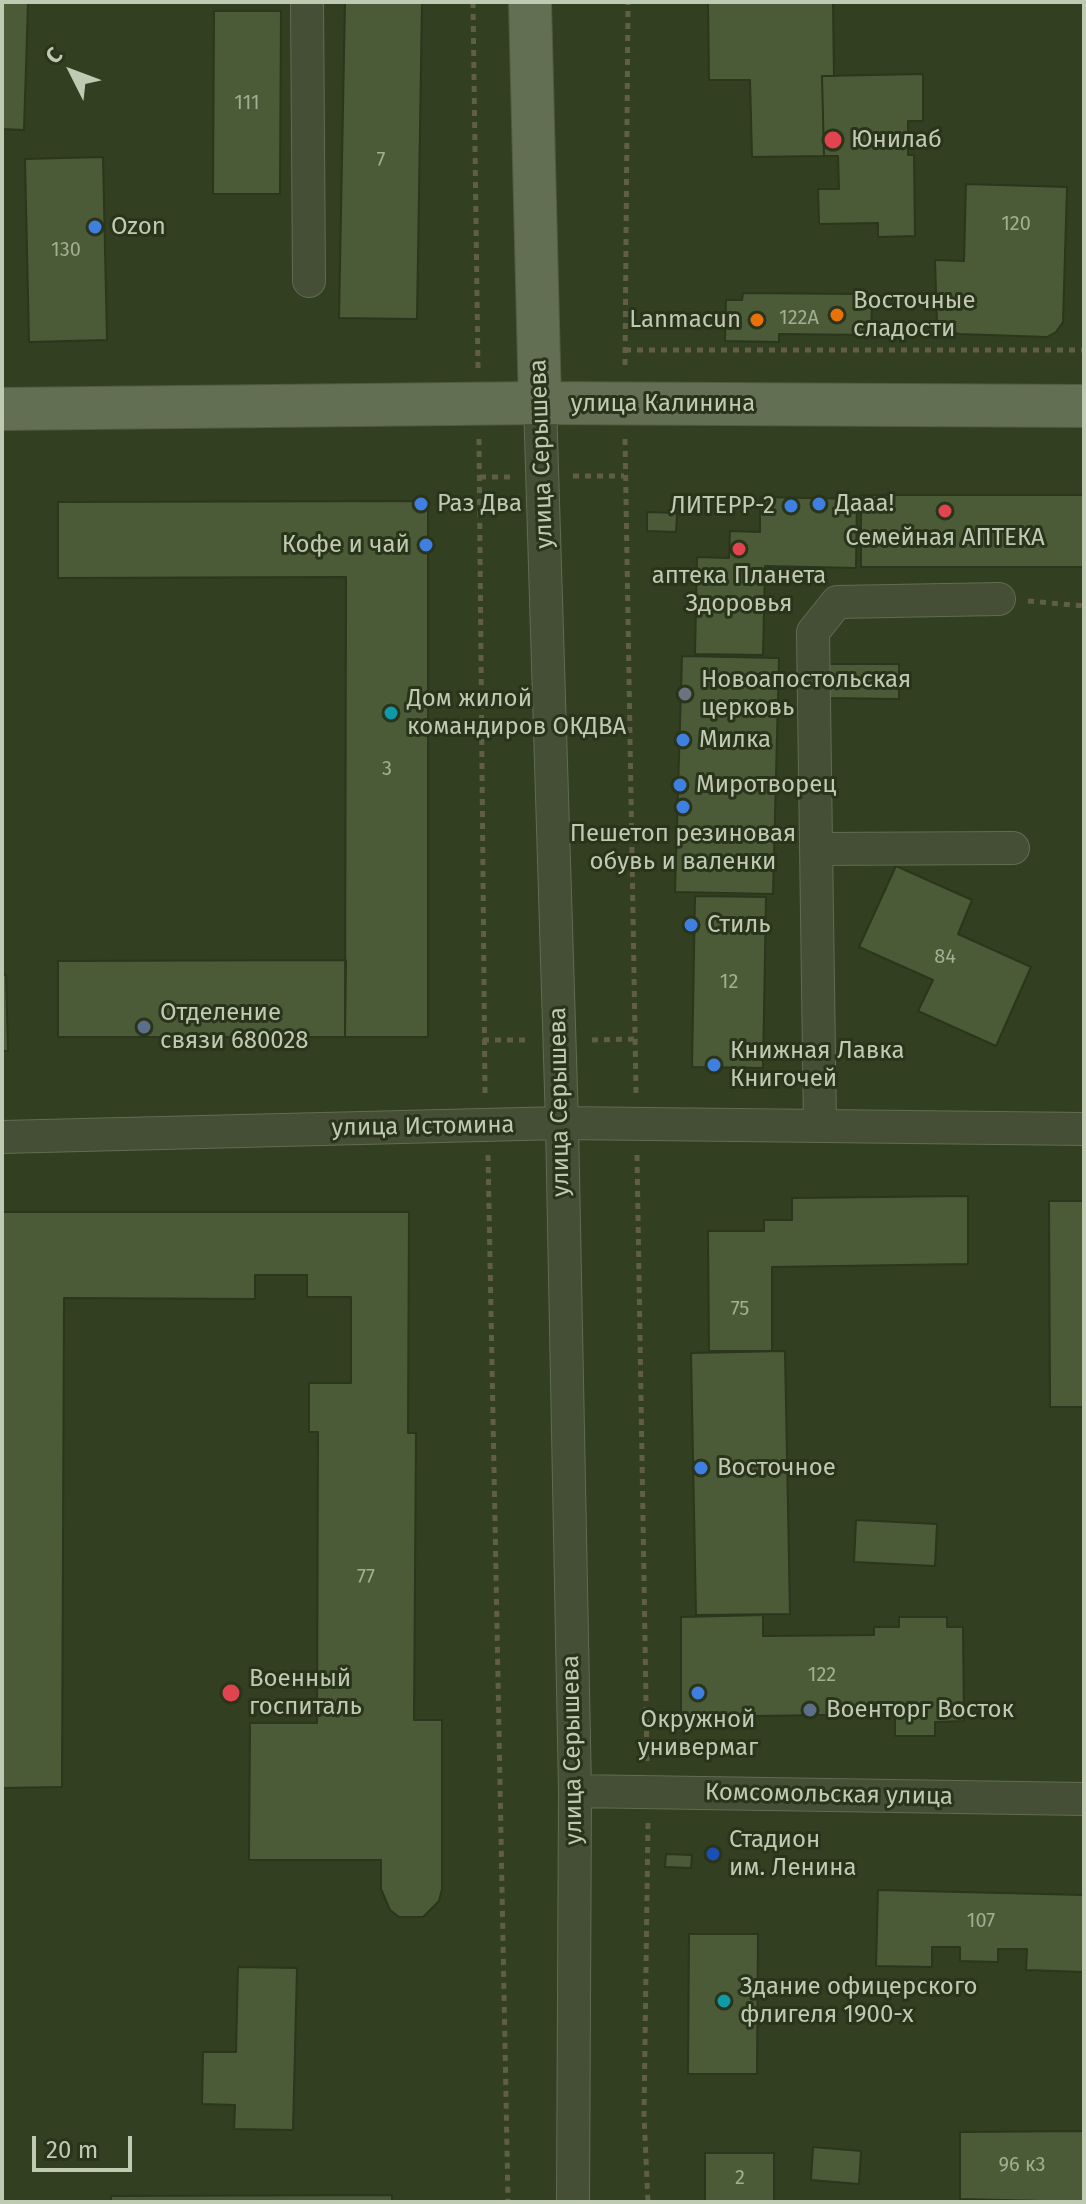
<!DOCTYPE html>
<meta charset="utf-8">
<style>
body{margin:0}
#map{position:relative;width:1086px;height:2204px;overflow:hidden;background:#323f21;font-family:"Fira Sans",sans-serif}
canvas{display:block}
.frame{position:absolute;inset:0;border:4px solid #becab1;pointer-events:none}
.north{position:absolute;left:32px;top:32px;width:80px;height:80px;-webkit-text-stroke:6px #29341a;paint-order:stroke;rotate:312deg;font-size:22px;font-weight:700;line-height:32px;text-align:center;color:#becab1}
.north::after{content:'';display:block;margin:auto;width:28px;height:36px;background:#becab1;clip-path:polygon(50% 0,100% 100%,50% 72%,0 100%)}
.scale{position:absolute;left:32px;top:2136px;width:100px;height:36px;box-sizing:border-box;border:4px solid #becab1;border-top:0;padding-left:10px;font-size:24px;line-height:28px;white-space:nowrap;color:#becab1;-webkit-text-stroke:6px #29341a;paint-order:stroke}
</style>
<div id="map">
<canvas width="1086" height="2204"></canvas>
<div class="frame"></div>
<div class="north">С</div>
<div class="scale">20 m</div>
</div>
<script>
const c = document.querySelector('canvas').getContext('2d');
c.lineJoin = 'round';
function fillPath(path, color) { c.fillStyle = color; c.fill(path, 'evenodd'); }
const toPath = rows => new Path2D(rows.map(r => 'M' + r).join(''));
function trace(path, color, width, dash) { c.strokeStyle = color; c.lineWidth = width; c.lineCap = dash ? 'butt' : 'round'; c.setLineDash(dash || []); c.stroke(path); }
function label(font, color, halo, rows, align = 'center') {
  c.font = font + ' "Fira Sans",sans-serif'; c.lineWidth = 6; c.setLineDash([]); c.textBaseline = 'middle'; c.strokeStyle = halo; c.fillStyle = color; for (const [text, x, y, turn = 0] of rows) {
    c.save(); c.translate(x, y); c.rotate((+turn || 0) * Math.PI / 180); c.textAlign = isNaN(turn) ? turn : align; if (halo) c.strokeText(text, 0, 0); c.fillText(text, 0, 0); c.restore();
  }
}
const building = toPath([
 [2,2,28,2,24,130,2,129,2,2],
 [345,2,422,2,417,319,339,318,345,2],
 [708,2,833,2,834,76,822,76,824,156,752,157,750,80,709,80,708,2],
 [214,11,281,11,280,194,213,194,214,11],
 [923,74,923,121,908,121,908,155,914,155,915,236,878,237,878,223,819,224,818,189,839,189,838,156,824,156,822,76,923,74],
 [103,157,107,340,29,342,25,159,103,157],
 [966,184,1067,187,1063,322,1056,332,1047,337,959,334,942,329,937,323,935,260,964,261,966,184],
 [743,293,855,294,855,302,872,302,871,335,779,334,779,342,725,341,726,300,742,300,743,293],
 [861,495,1084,495,1084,567,861,567,861,495],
 [760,497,857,499,856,568,765,566,763,655,695,654,697,557,729,558,730,531,760,532,760,497],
 [428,501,428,1037,345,1037,346,577,58,578,58,502,428,501],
 [647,512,677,513,676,532,647,531,647,512],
 [682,656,779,658,773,894,675,892,682,656],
 [828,664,899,664,899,699,828,698,828,664],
 [896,866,972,900,958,934,1031,967,996,1046,918,1011,933,980,859,947,896,866],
 [695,896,766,897,763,1068,692,1067,695,896],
 [346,960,345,1037,58,1037,58,961,346,960],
 [2,975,6,975,8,1051,2,1051,2,975],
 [968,1196,968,1264,772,1267,772,1351,709,1351,708,1231,764,1231,764,1220,792,1220,792,1198,968,1196],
 [1049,1201,1084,1201,1084,1407,1050,1407,1049,1201],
 [2,1212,409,1212,408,1433,416,1433,414,1720,442,1720,442,1889,439,1901,423,1917,399,1917,390,1910,381,1889,381,1860,249,1860,250,1723,317,1723,318,1432,309,1432,309,1383,351,1383,351,1297,307,1297,307,1275,255,1275,255,1299,64,1298,62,1787,2,1788,2,1212],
 [785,1351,790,1614,696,1615,691,1353,785,1351],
 [856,1520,937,1524,935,1566,854,1562,856,1520],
 [763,1615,763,1636,874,1635,874,1627,899,1627,899,1617,947,1617,947,1627,963,1627,964,1721,935,1722,935,1736,895,1736,895,1714,681,1717,681,1617,763,1615],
 [666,1854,692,1855,691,1868,665,1867,666,1854],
 [878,1890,1084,1895,1084,1972,1026,1970,1027,1949,998,1949,998,1962,960,1961,960,1947,932,1947,932,1967,876,1966,878,1890],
 [689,1934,758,1934,757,2074,688,2074,689,1934],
 [238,1967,297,1968,293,2130,234,2129,235,2105,202,2104,203,2052,236,2052,238,1967],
 [1084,2131,1084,2202,960,2199,960,2132,1084,2131],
 [813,2147,861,2151,859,2184,811,2180,813,2147],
 [705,2153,774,2153,774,2202,705,2202,705,2153],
 [392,2195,392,2202,111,2202,111,2196,392,2195]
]);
fillPath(building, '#4b5b37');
trace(building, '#2b361c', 2);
const minor = toPath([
 [307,2,309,281],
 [540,403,562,1123,575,1791,573,2202],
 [816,849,1013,848],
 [820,1126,813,632,837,602,999,599],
 [2,1137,562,1123,1084,1129],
 [575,1791,1084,1799]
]);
const major = toPath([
 [530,2,540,403],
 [2,409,540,403,1084,406]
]);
trace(minor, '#616d53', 34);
trace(major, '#505b41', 44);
trace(toPath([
 [473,2,478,369],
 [625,350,1084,350],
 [625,365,628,2],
 [479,439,485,1093],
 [625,439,636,1093],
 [573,476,624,476],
 [480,477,511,477],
 [1028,601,1084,606],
 [483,1040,530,1040],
 [592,1040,635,1039],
 [488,1155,508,2202],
 [637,1155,647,1761],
 [648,1823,644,2115,648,2202]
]), '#605f45', 5, [6, 6]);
trace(minor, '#444f35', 32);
trace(major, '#636f53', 42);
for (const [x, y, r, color] of [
 [833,140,10,"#e0444e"],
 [95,227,8,"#3f7fe0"],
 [837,315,8,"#e8710a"],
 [757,320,8,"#e8710a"],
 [421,504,8,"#3f7fe0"],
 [819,504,8,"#3f7fe0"],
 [791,506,8,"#3f7fe0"],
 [945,511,8,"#e0444e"],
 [426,545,8,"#3f7fe0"],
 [739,549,8,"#e0444e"],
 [685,694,8,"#6b7280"],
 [391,713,8,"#0f9aa8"],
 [683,740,8,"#3f7fe0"],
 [680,785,8,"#3f7fe0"],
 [683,807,8,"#3f7fe0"],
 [691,925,8,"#3f7fe0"],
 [144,1027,8,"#5c6f8a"],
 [714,1065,8,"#3f7fe0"],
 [701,1468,8,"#3f7fe0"],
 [231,1693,10,"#e0444e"],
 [698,1693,8,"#3f7fe0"],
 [810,1710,8,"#5c6f8a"],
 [713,1854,8,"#1a4fb4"],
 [724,2001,8,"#0f9aa8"]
]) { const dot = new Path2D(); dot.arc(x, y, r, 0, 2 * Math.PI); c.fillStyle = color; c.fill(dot); trace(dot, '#29341a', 3); }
label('20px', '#a1ae92', null, [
 ["111",247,103],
 ["7",381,160],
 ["120",1016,224],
 ["130",66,250],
 ["122А",799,318],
 ["3",387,769],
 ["84",945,957],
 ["12",729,982],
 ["75",740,1309],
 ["77",366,1577],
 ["122",822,1675],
 ["107",981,1921],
 ["96 к3",1022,2165],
 ["2",740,2178]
]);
label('24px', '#becab1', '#29341a', [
 ["Юнилаб",851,140],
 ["Ozon",111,227],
 ["Восточные",853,301],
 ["сладости",853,329],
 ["Lanmacun",741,320,"right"],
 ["Раз Два",437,504],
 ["Дааа!",835,504],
 ["ЛИТЕРР-2",775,506,"right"],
 ["Семейная АПТЕКА",945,538,"center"],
 ["Кофе и чай",410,545,"right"],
 ["аптека Планета",739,576,"center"],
 ["Здоровья",739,604,"center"],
 ["Новоапостольская",701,680],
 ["церковь",701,708],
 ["Дом жилой",407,699],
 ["командиров ОКДВА",407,727],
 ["Милка",699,740],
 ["Миротворец",696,785],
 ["Пешетоп резиновая",683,834,"center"],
 ["обувь и валенки",683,862,"center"],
 ["Стиль",707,925],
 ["Отделение",160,1013],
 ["связи 680028",160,1041],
 ["Книжная Лавка",730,1051],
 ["Книгочей",730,1079],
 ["Восточное",717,1468],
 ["Военный",249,1679],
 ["госпиталь",249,1707],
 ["Военторг Восток",826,1710],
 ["Окружной",698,1720,"center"],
 ["универмаг",698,1748,"center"],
 ["Стадион",729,1840],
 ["им. Ленина",729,1868],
 ["Здание офицерского",740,1987],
 ["флигеля 1900-х",740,2015]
], 'left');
label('24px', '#becab1', '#29341a', [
 ["улица Калинина",663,404],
 ["улица Серышева",542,454,-92],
 ["улица Серышева",560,1102,-91],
 ["улица Истомина",423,1127,-1],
 ["улица Серышева",573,1750,-91],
 ["Комсомольская улица",829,1795,1]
]);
</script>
